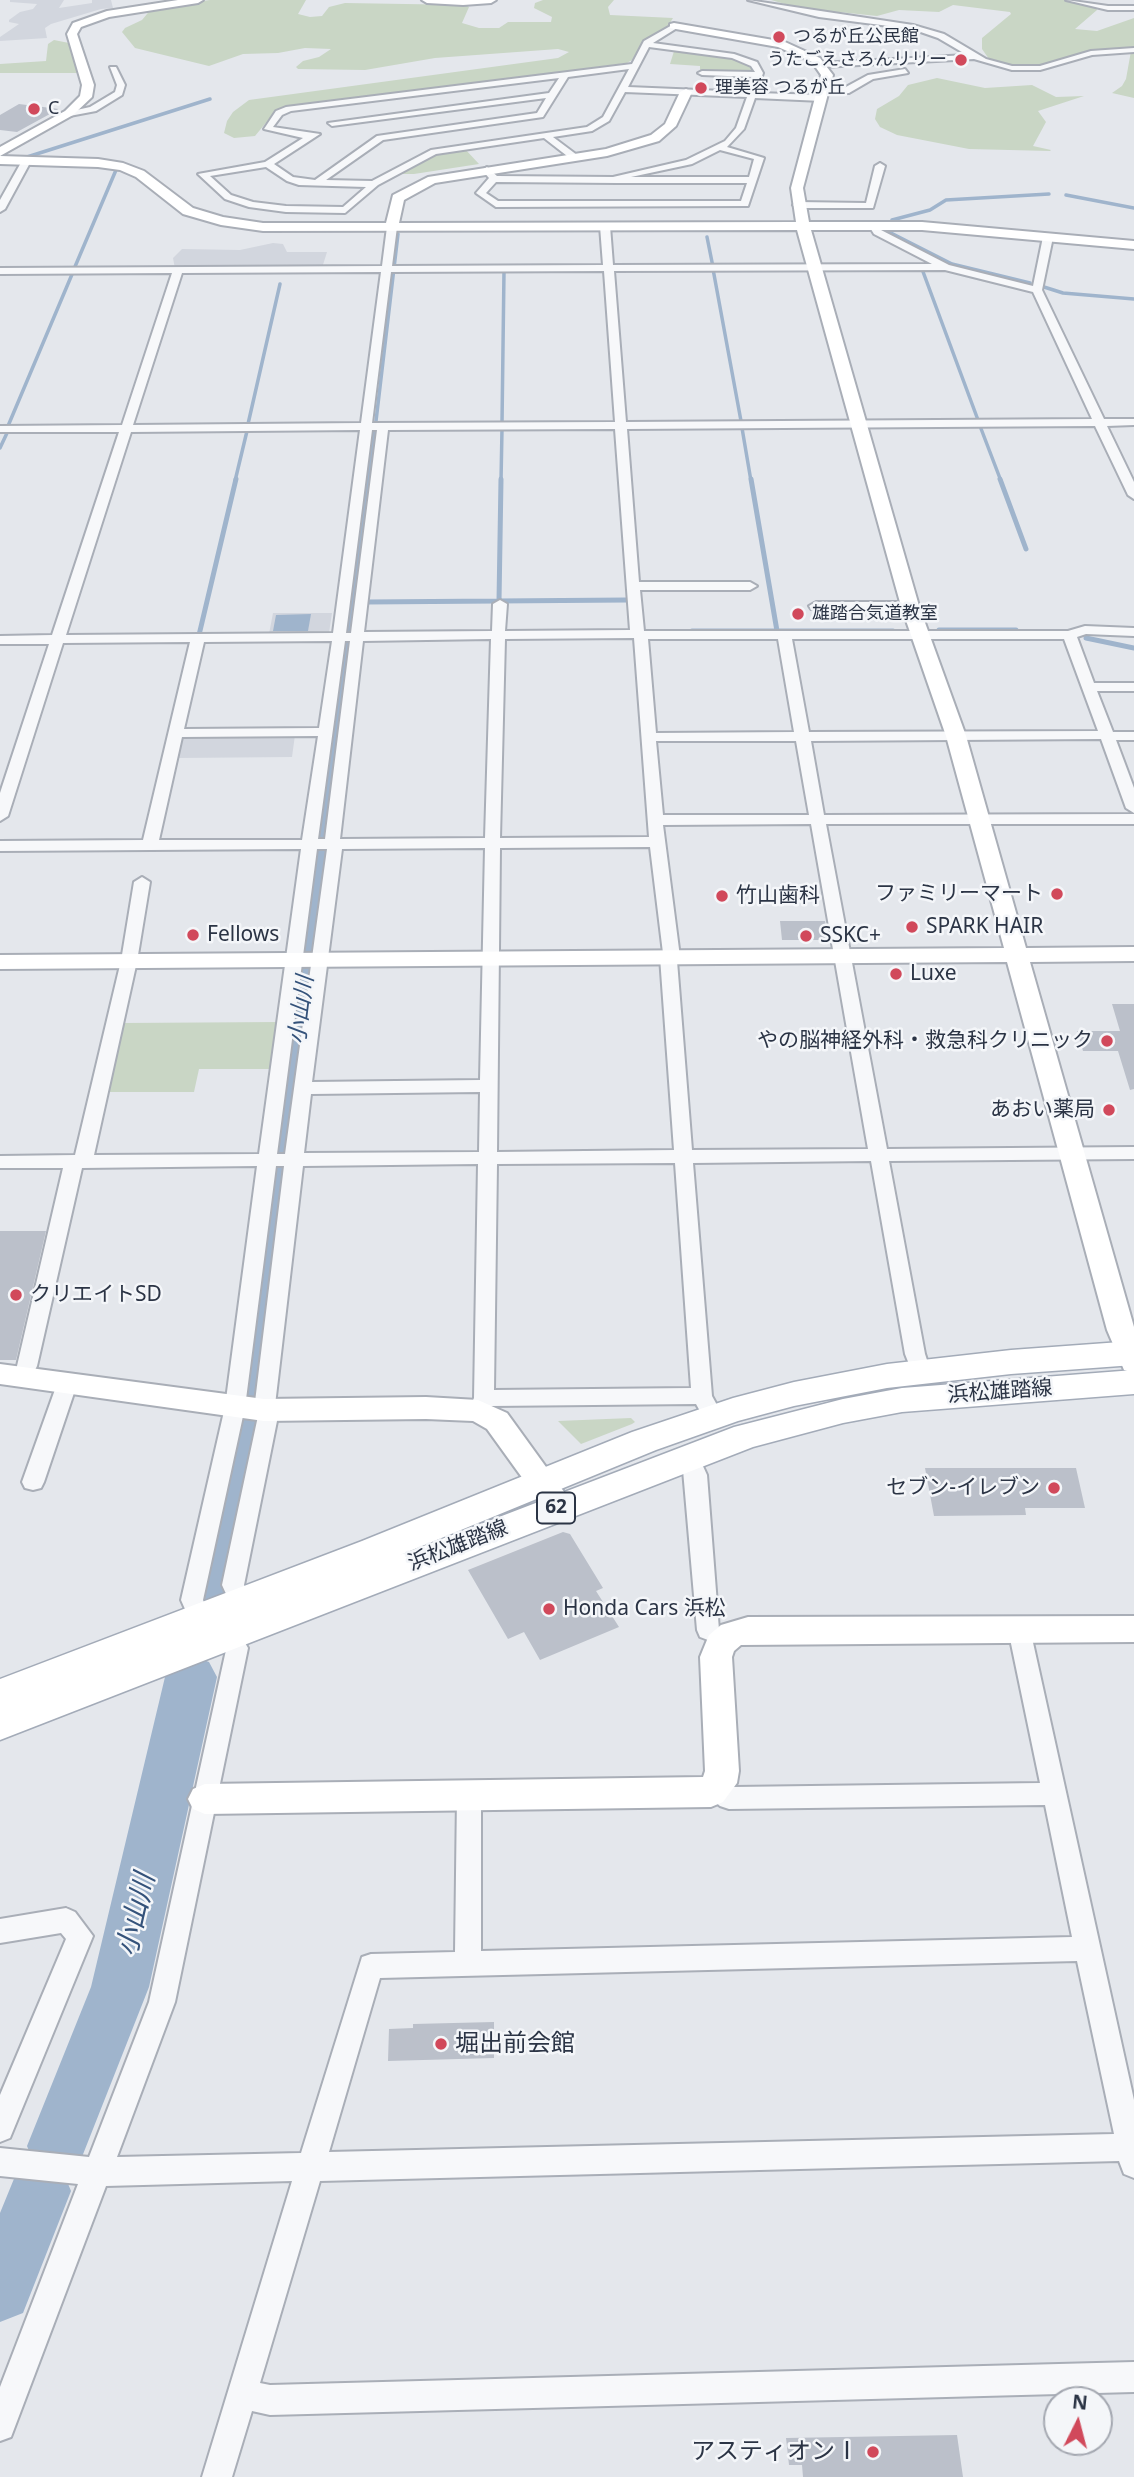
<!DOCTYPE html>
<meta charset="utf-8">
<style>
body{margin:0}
#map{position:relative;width:1134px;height:2477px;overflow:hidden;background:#e4e7ec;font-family:"Noto Sans",sans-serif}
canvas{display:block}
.north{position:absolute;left:1043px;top:2386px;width:70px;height:70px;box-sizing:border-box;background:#f4f6f9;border:2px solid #a4a8b1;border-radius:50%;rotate:6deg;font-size:19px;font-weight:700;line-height:28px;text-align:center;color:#2b3445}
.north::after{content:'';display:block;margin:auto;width:24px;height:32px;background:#d1495b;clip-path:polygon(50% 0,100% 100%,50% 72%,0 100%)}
</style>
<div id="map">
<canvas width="1134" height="2477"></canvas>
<div class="north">N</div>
</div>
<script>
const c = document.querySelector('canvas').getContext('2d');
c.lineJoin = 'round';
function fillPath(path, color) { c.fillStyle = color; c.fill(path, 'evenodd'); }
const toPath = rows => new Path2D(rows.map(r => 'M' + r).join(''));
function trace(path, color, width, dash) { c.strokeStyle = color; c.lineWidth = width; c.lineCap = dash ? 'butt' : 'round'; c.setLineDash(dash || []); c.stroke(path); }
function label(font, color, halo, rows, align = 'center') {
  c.font = font + ' "Noto Sans","Noto Sans JP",sans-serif'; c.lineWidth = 5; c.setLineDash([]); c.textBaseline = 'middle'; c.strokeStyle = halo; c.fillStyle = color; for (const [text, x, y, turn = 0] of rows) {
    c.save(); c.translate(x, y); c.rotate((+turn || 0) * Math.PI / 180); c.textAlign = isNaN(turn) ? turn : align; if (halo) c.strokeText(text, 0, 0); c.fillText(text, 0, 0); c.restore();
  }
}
fillPath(toPath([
 [10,0,64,0,59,8,92,3,92,0,111,0,113,8,101,9,51,24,45,28,47,38,0,41,0,37,19,24,9,22,9,20,20,12,33,9,37,4,10,2],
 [273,243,283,244,287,252,327,252,322,268,175,269,173,258,182,249,240,250],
 [273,613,332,613,329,633,269,634],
 [186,735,295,735,292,757,177,758,182,737]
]), '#d2d6de');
fillPath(toPath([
 [210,0,306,0,298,14,310,17,322,16,329,7,345,3,466,5,469,7,462,23,479,28,499,28,508,22,551,22,552,17,534,8,535,3,543,0,614,0,608,7,610,15,673,18,668,26,642,43,632,60,627,63,287,108,274,113,255,136,234,138,224,133,227,121,233,112,249,100,558,58,569,52,558,49,435,58,365,70,298,69,296,67,303,61,319,57,331,49,305,48,278,53,243,54,209,66,135,48,122,32,125,28,142,20,152,8],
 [771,0,1064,0,1095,6,1097,10,1075,29,1097,31,1134,18,1134,98,1112,93,1122,86,1126,79,1131,51,1128,49,1089,52,1045,66,1012,67,989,59,982,49,982,38,1011,14,1010,12,953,5,939,12,899,10,877,16,839,12,820,14],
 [54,40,69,43,77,73,0,73,0,64,46,61,48,44],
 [675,48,731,57,749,65,755,70,754,74,717,72,700,70,700,66,670,64],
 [937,78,985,88,1032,85,1056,97,1084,96,1038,111,1046,122,1033,146,1051,150,1050,151,969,149,897,135,880,127,875,119,877,109,899,96,908,85],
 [465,149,479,164,414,174,397,174,434,155],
 [279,1022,273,1069,199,1069,194,1092,107,1092,122,1023],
 [631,1418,635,1422,632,1424,581,1444,558,1421]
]), '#c9d6c5');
fillPath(toPath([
 [311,614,308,631,273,631,276,615]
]), '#9fb4cc');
trace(toPath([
 [27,157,210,99],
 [1066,195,1134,208],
 [892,220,930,210,946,200,1049,194],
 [889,232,952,264,1030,283],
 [707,237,713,267],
 [74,269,116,170],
 [713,269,741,421],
 [922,269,978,420],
 [1044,287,1063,293,1134,299],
 [376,421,398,234],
 [502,423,504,271],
 [248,424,280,284],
 [8,426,73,272],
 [980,426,1001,481],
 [742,428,751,481],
 [0,448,7,433],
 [235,481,247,431],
 [501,481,502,429]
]), '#9fb4cc', 3.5);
trace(toPath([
 [751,479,777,631],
 [1000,479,1026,549],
 [499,601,501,479],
 [367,602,627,600],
 [939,630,1016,630],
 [692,631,893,631],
 [346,632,350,632],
 [199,635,236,479],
 [1086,638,1134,648]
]), '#9fb4cc', 5);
fillPath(toPath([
 [375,422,384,425,388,430,276,1394,236,1588,228,1602,211,1608,194,1602,186,1588,230,1394,362,430,366,425,375,422],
 [191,1655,209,1662,217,1677,149,1987,78,2167,64,2174,71,2191,23,2313,0,2322,0,2213,18,2169,34,2163,27,2146,91,1987,165,1677,173,1662,191,1655]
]), '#9fb4cc');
fillPath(toPath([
 [19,104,59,109,17,132,0,130,0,115],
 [780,921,825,921,829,940,782,940],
 [1112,1004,1134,1004,1134,1089,1130,1090,1118,1051,1083,1051,1077,1031,1120,1031],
 [0,1231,46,1231,16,1360,0,1360],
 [925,1468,1076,1468,1085,1508,1025,1508,1026,1515,934,1516],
 [563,1532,570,1534,603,1588,596,1591,619,1627,540,1660,524,1632,508,1639,468,1570],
 [494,2022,494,2058,388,2061,389,2029,413,2028,413,2024],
 [957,2435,963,2477,803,2477,802,2465,789,2465,786,2438]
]), '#bbc0ca');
const street = toPath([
 [748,0,913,25,944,34,986,59,1012,66,1040,66,1091,51,1134,48,1134,52,1092,55,1040,70,1012,70,974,59,822,67,819,63,967,55,938,38,912,29,819,17,748,0],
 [1066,0,1108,6,1134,6,1134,10,1108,10,1066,0],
 [674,24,677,28,653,43,734,54,757,62,763,73,757,93,822,95,826,98,822,101,755,98,744,129,727,147,764,158,748,206,496,207,476,193,489,178,482,170,487,167,497,176,613,177,686,160,725,141,736,128,747,97,625,92,609,121,592,131,553,137,577,155,577,159,571,159,544,138,436,154,378,185,345,213,286,212,249,207,225,199,198,174,265,162,303,138,264,129,276,111,286,107,632,64,644,41,674,24],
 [649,47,732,58,751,66,755,72,702,71,698,73,702,75,753,77,748,92,628,87,649,47],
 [629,69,603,117,587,127,431,150,372,181,326,180,383,140,543,117,568,77,629,69],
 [559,78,549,93,328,123,332,126,546,98,537,113,377,136,315,180,293,177,274,164,320,134,273,127,282,115,291,111,559,78],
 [720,150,754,159,749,177,631,177,692,164,720,150],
 [266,167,287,181,299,185,366,187,343,207,286,206,253,202,231,195,210,176,266,167],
 [496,182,617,183,747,183,741,201,498,201,486,193,496,182],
 [110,67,116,67,125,85,122,95,96,111,59,118,59,114,90,107,115,92,117,85,110,67],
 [905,69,908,73,873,79,849,93,824,93,820,90,824,87,844,88,868,75,905,69],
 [23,159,31,161,5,209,0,212,0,200,23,159],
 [880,163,885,166,873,208,798,208,793,205,798,202,866,203,875,166,880,163],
 [605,223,610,226,613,265,932,264,874,234,869,226,874,223,881,230,949,265,1033,286,1043,237,1048,234,1053,237,1042,290,1104,419,1134,419,1134,425,1107,426,1134,482,1134,499,1128,495,1095,426,627,429,639,582,750,582,757,586,750,590,640,590,644,631,1068,631,1085,626,1134,628,1134,636,1086,634,1077,637,1094,683,1134,683,1134,691,1097,691,1113,732,1134,732,1134,740,1116,740,1134,788,1134,813,1126,808,1101,739,811,741,824,815,1134,814,1134,824,826,824,887,1149,1134,1147,1134,1159,889,1161,925,1354,931,1372,928,1377,921,1380,914,1377,905,1354,871,1161,693,1163,712,1396,723,1416,720,1422,713,1424,706,1422,696,1404,491,1406,485,1417,478,1419,471,1417,468,1411,474,1398,478,1164,303,1166,275,1405,279,1411,244,1585,252,1602,249,1609,241,1611,233,1609,222,1585,258,1416,254,1410,284,1166,276,1166,245,1407,203,1600,211,1618,208,1625,200,1627,192,1625,181,1600,225,1407,257,1166,82,1168,37,1366,29,1382,22,1385,15,1382,12,1377,17,1366,63,1168,0,1168,0,1156,75,1155,121,961,134,882,142,877,150,882,137,961,94,1155,259,1154,301,849,0,851,0,841,143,840,190,642,63,643,8,816,0,821,0,793,49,644,0,644,0,636,52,635,119,432,0,432,0,426,122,425,172,273,0,274,0,268,382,266,387,227,392,224,397,227,392,266,603,265,600,226,605,223],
 [945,270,1033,292,1092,419,626,422,614,271,945,270],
 [604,271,615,422,372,423,391,272,604,271],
 [381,272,361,423,133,425,182,273,381,272],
 [615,429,630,630,505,631,507,604,500,600,493,604,492,631,364,632,388,430,615,429],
 [360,430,333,633,66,635,131,432,360,430],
 [372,430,377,430,351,633,346,633,372,430],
 [634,638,649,837,500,838,505,639,634,638],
 [491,639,485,838,340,839,363,641,491,639],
 [648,639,778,639,794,732,656,733,648,639],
 [792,639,1064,639,1098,731,809,732,792,639],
 [332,641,319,728,184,729,204,642,332,641],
 [345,641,350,641,325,839,318,839,345,641],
 [318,736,302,840,159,840,182,737,318,736],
 [656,741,796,741,809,815,663,815,656,741],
 [811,824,868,1149,692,1150,677,961,680,957,663,825,811,824],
 [650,847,663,953,660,957,674,1150,497,1152,500,848,650,847],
 [485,848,480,1080,312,1082,342,849,485,848],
 [317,849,327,849,285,1154,277,1154,317,849],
 [480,1092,479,1152,304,1153,311,1094,480,1092],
 [675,1163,691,1388,494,1390,497,1164,675,1163],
 [816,602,910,602,917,606,910,610,811,609,809,606,816,602],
 [67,1376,74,1379,77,1384,44,1482,41,1488,33,1490,25,1488,22,1482,57,1384,60,1379,67,1376],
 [694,1462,702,1464,707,1475,719,1630,716,1637,708,1640,700,1637,697,1630,683,1470,686,1464,694,1462],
 [1019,1620,1027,1622,1030,1629,1134,2100,1134,2178,1124,2174,1119,2161,320,2181,260,2383,270,2385,1134,2362,1134,2392,270,2415,252,2411,232,2477,202,2477,292,2181,106,2186,11,2437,0,2441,0,2387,78,2184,0,2176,0,2148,89,2157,149,2002,228,1641,236,1638,244,1641,248,1648,175,2002,117,2157,301,2153,362,1957,371,1954,455,1952,457,1796,460,1788,469,1785,478,1788,481,1796,481,1951,1072,1937,1045,1805,729,1809,720,1806,707,1795,704,1787,707,1779,716,1776,734,1787,1040,1783,1008,1629,1011,1622,1019,1620],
 [1077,1961,1114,2134,329,2152,380,1978,1077,1961],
 [66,1908,75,1912,93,1936,10,2138,0,2142,0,2095,66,1939,61,1933,0,1943,0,1919,66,1908]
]);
const secondary = toPath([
 [178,0,203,0,198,3,109,17,81,27,77,34,94,85,92,97,73,115,0,156,0,147,65,111,80,96,82,85,67,34,73,23,107,11,178,0],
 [422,0,496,0,491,3,463,5,427,3,422,0],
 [674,23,785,42,820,58,833,75,803,188,809,222,922,222,1134,241,1134,249,922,230,811,230,919,606,966,736,1026,948,1134,947,1134,961,1030,962,1134,1327,1134,1373,1124,1370,1107,1330,1007,962,0,969,0,955,1004,948,946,736,901,606,797,230,263,231,221,225,183,214,136,177,120,170,98,167,0,164,0,156,98,159,123,163,144,171,193,208,223,217,263,223,386,223,393,195,428,177,606,149,651,135,665,124,680,92,686,89,692,92,676,126,659,141,607,156,435,183,404,200,399,223,796,222,791,188,821,75,812,62,778,47,670,28,670,24,674,23],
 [0,1364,264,1399,426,1397,478,1400,507,1413,575,1507,571,1515,560,1519,549,1515,487,1429,473,1421,426,1419,264,1421,0,1384,0,1364],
 [1134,1616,1134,1642,741,1645,734,1651,732,1657,739,1771,737,1783,723,1802,711,1807,205,1814,193,1809,188,1799,193,1789,205,1784,703,1777,705,1771,700,1657,709,1635,721,1625,748,1617,1134,1616]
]);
const primary = toPath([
 [1134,1341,1134,1365,1011,1374,887,1388,794,1406,738,1421,656,1450,400,1555,734,1427,843,1399,902,1388,1134,1370,1134,1394,902,1412,843,1423,753,1447,0,1740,0,1679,362,1541,632,1432,733,1398,794,1382,887,1364,1011,1350,1134,1341]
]);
trace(street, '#a9aeb7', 4);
trace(secondary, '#a9aeb7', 4);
trace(primary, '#a3abb8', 3);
fillPath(street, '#f7f8fa');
fillPath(secondary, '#fff');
fillPath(primary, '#fff');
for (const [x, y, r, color] of [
 [779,37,7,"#d1495b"],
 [961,60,7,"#d1495b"],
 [701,88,7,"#d1495b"],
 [34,109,7,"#d1495b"],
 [798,614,7,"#d1495b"],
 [1057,894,7,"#d1495b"],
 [722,896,7,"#d1495b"],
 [912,927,7,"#d1495b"],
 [193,935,7,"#d1495b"],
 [806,936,7,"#d1495b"],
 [896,974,7,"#d1495b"],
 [1107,1041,7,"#d1495b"],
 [1109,1110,7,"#d1495b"],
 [16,1295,7,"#d1495b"],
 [1054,1488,7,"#d1495b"],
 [549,1609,7,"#d1495b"],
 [441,2044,7,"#d1495b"],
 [873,2452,7,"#d1495b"]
]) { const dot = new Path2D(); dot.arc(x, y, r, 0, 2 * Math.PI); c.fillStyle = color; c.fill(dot); trace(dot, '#f4f6f9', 2.5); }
label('18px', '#2b3445', '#f4f6f9', [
 ["つるが丘公民館",793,37],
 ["うたごえさろんリリー",947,60,"right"],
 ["理美容 つるが丘",715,88],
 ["C",48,109],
 ["雄踏合気道教室",812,614]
], 'left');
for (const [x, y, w] of [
 [556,1508,38]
]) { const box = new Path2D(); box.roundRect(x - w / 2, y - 15.5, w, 31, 5); c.fillStyle = '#f4f6f9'; c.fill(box); trace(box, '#2b3445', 2); }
label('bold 19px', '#2b3445', null, [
 ["62",556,1508]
]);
label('21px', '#2b3445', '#f4f6f9', [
 ["ファミリーマート",1043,894,"right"],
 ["竹山歯科",736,896],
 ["SPARK HAIR",926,927],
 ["Fellows",207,935],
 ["SSKC+",820,936],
 ["Luxe",910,974],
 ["やの脳神経外科・救急科クリニック",1093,1041,"right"],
 ["あおい薬局",1095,1110,"right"],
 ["クリエイトSD",30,1295],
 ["セブン-イレブン",1040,1488,"right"],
 ["Honda Cars 浜松",563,1609]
], 'left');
label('21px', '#2b3445', '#f4f6f9', [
 ["浜松雄踏線",1000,1392,-4],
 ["浜松雄踏線",458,1546,-21]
]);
label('italic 23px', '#34527a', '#f4f6f9', [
 ["小山川",302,1010,-83]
]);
label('24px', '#2b3445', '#f4f6f9', [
 ["堀出前会館",455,2044],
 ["アスティオンⅠ",859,2452,"right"]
], 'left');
label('italic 28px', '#34527a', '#f4f6f9', [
 ["小山川",137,1915,-77]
]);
</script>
